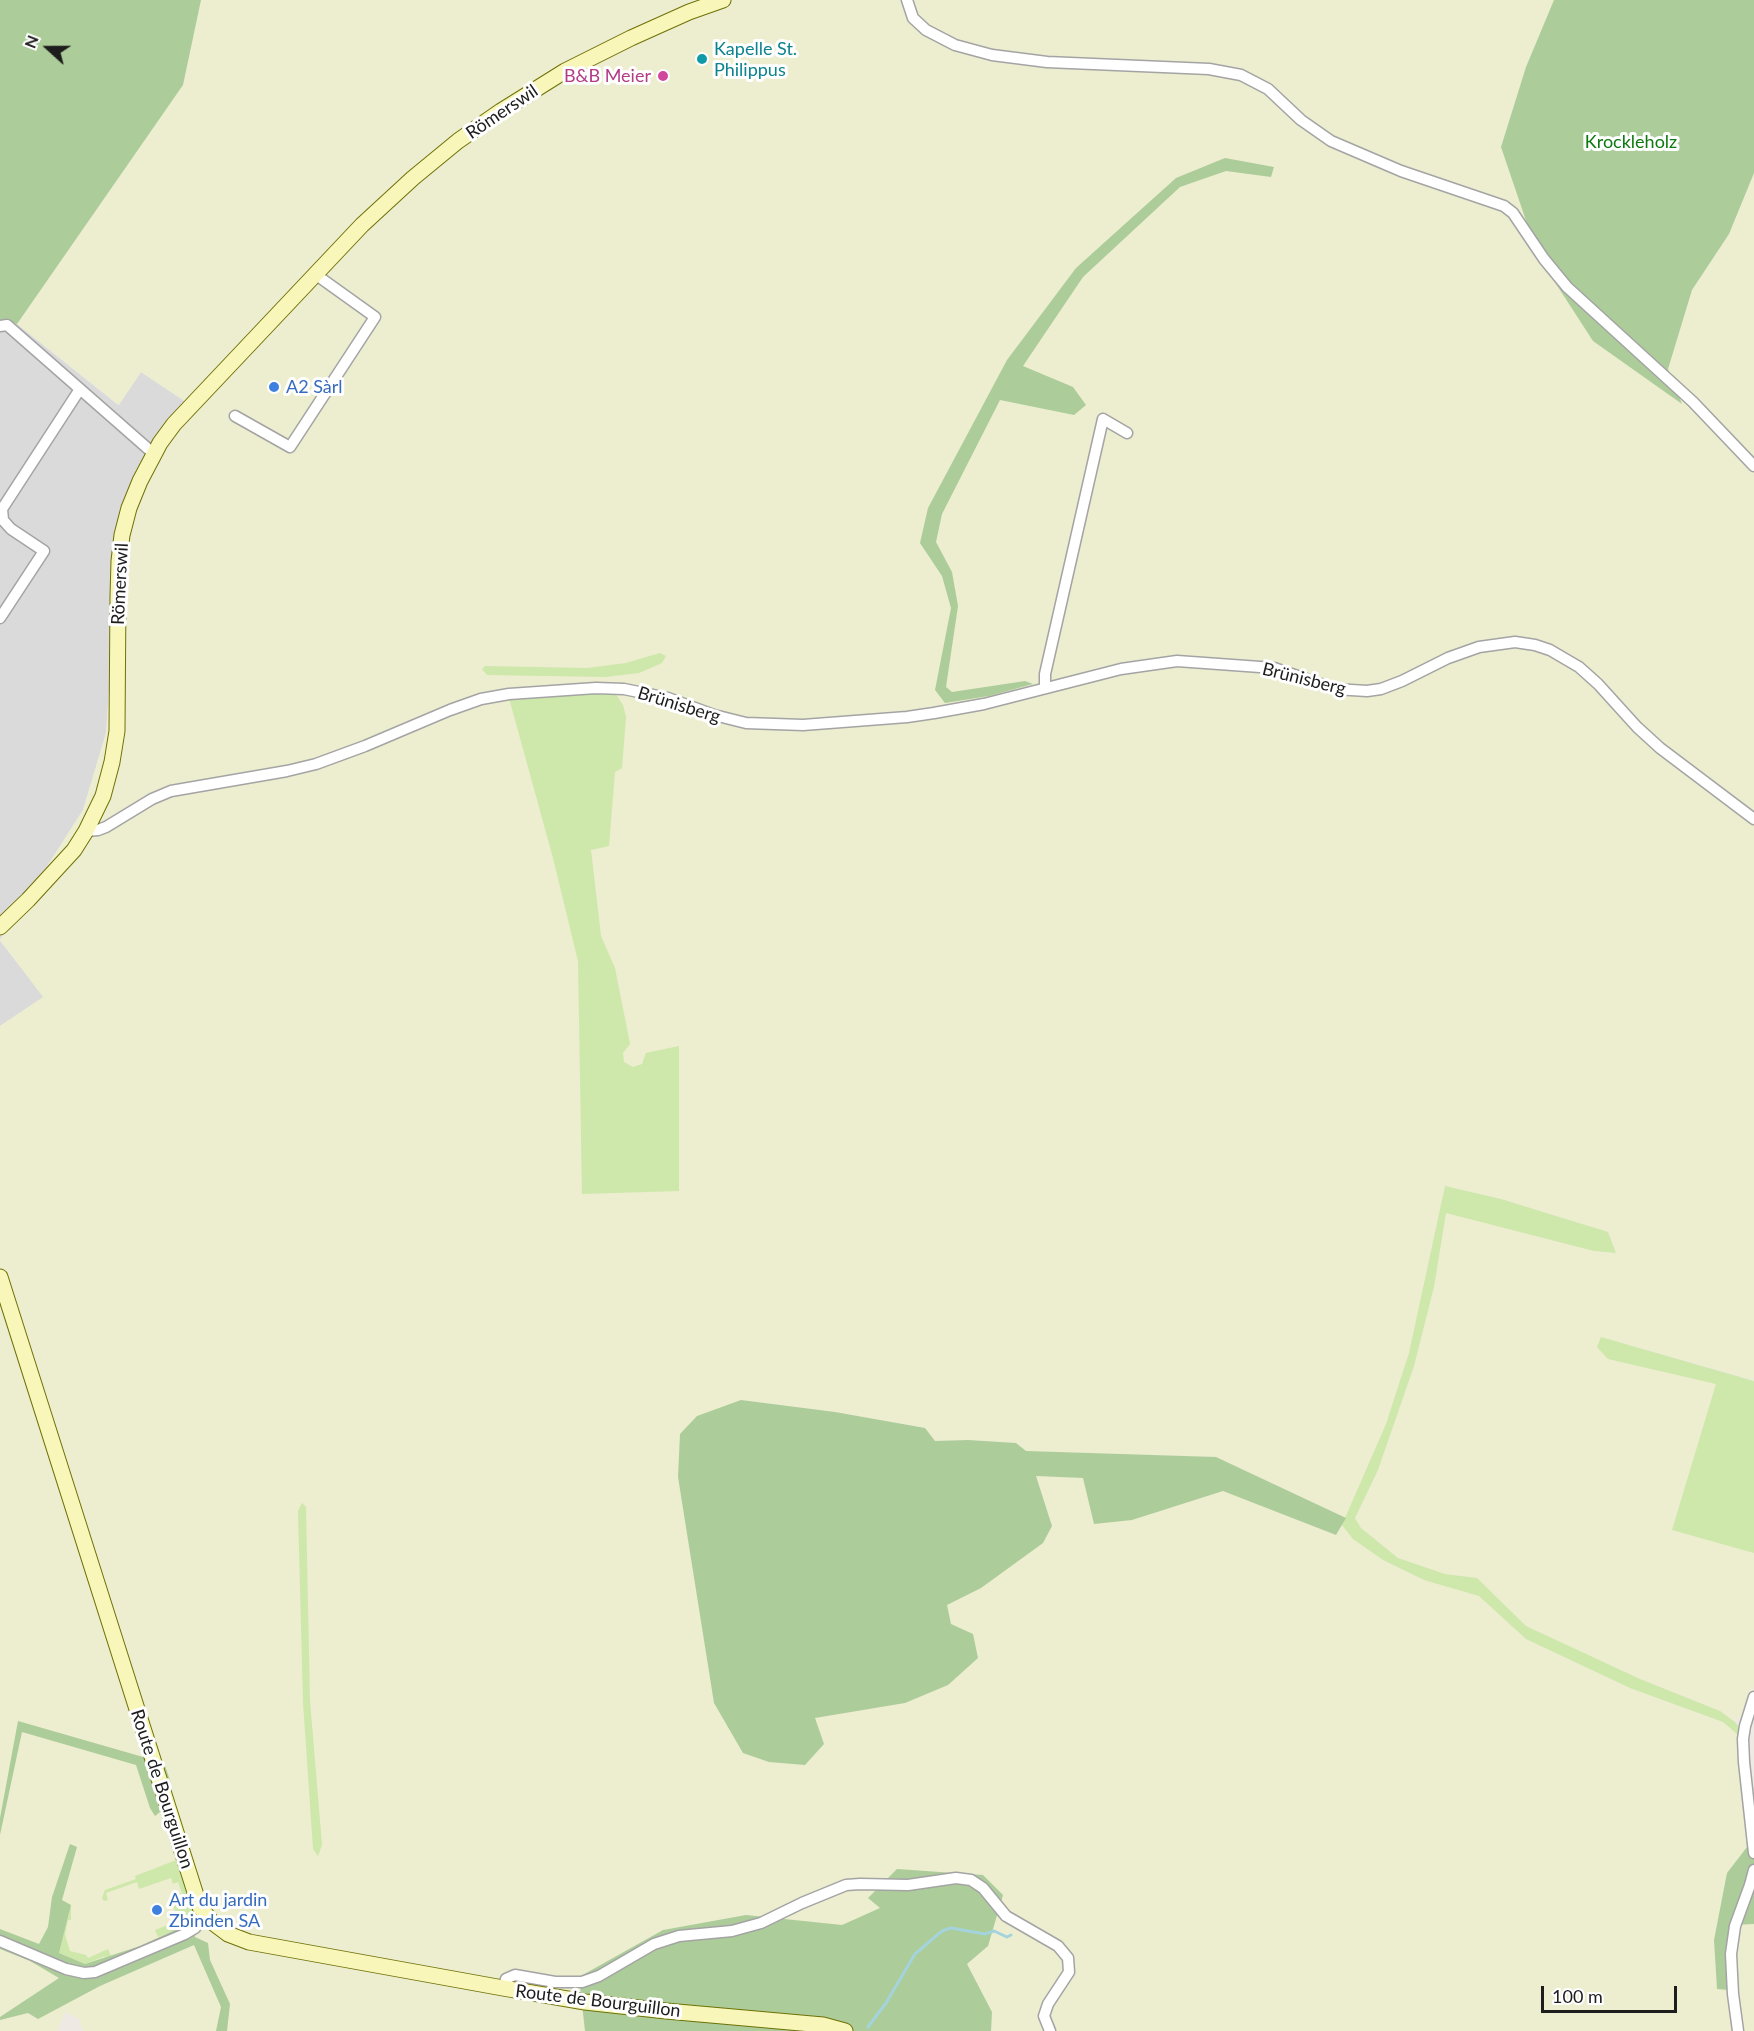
<!DOCTYPE html>
<meta charset="utf-8">
<style>
body{margin:0}
#map{position:relative;width:1754px;height:2031px;overflow:hidden;background:#eeeae3;font-family:Lato,sans-serif}
canvas{display:block}
.north{position:absolute;left:18px;top:18px;width:60px;height:60px;-webkit-text-stroke:4px #fff;paint-order:stroke;rotate:291deg;font-size:16px;font-weight:700;line-height:24px;text-align:center;color:#1d1d1d}
.north::after{content:'';display:block;margin:auto;width:21px;height:27px;background:#1d1d1d;clip-path:polygon(50% 0,100% 100%,50% 72%,0 100%)}
.scale{position:absolute;left:1541px;top:1986px;width:136px;height:27px;box-sizing:border-box;border:3px solid #1d1d1d;border-top:0;padding-left:8px;font-size:18px;line-height:21px;white-space:nowrap;color:#1d1d1d;-webkit-text-stroke:4px #fff;paint-order:stroke}
</style>
<div id="map">
<canvas width="1754" height="2031"></canvas>
<div class="north">N</div>
<div class="scale">100 m</div>
</div>
<script>
const c = document.querySelector('canvas').getContext('2d');
c.lineJoin = 'round';
function fillPath(path, color) { c.fillStyle = color; c.fill(path, 'evenodd'); }
const toPath = rows => new Path2D(rows.map(r => 'M' + r).join(''));
function trace(path, color, width, dash) { c.strokeStyle = color; c.lineWidth = width; c.lineCap = dash ? 'butt' : 'round'; c.setLineDash(dash || []); c.stroke(path); }
function label(font, color, halo, rows, align = 'center') {
  c.font = font + ' Lato,sans-serif'; c.lineWidth = 6; c.setLineDash([]); c.textBaseline = 'middle'; c.strokeStyle = halo; c.fillStyle = color; for (const [text, x, y, turn = 0] of rows) {
    c.save(); c.translate(x, y); c.rotate((+turn || 0) * Math.PI / 180); c.textAlign = isNaN(turn) ? turn : align; if (halo) c.strokeText(text, 0, 0); c.fillText(text, 0, 0); c.restore();
  }
}
fillPath(toPath([
 [7,321,17,324,118,405,141,372,189,404,122,507,106,733,83,810,0,940,0,323],
 [0,941,44,997,0,1026]
]), '#dbdada');
fillPath(toPath([
 [201,0,1554,0,1526,67,1501,147,1538,256,1681,404,1668,369,1692,290,1729,234,1754,173,1754,1380,1601,1337,1754,1392,1754,1685,1745,1715,1741,1718,1737,1717,1735,1722,1720,1711,1640,1679,1526,1626,1477,1578,1445,1574,1398,1558,1361,1528,1355,1518,1378,1470,1414,1366,1434,1287,1446,1212,1594,1251,1615,1253,1608,1232,1501,1199,1445,1186,1409,1353,1386,1424,1346,1518,1216,1457,1026,1451,1016,1443,968,1440,935,1441,925,1428,835,1412,741,1400,769,1762,805,1765,824,1744,814,1718,905,1703,951,1624,947,1605,981,1588,1052,1526,1036,1476,1084,1478,1132,1520,1223,1491,1336,1535,1342,1525,1353,1539,1383,1560,1424,1580,1479,1595,1526,1639,1630,1688,1723,1722,1737,1734,1747,1847,1727,1873,1714,1940,1717,1989,1732,1924,1754,1924,1754,2031,991,2031,992,2012,967,1964,988,1946,869,1898,881,1908,842,1926,746,1915,663,1930,579,1977,585,2031,83,2031,79,2019,65,2012,57,2031,0,2031,0,1026,43,997,0,940,83,810,106,733,122,507,189,404,141,372,119,405,17,324,183,85]
]), '#ededcf');
fillPath(toPath([
 [660,653,666,656,662,663,639,673,605,677,487,675,482,669,485,666,587,668,626,663],
 [608,691,617,696,623,705,626,717,622,768,615,772,609,846,591,850,601,936,615,968,630,1044,623,1053,624,1062,633,1067,642,1064,646,1053,679,1046,679,1191,582,1194,578,961,553,858,509,698],
 [1445,1186,1501,1199,1608,1232,1616,1253,1594,1251,1446,1213,1434,1287,1414,1366,1378,1470,1355,1518,1361,1528,1398,1558,1445,1574,1477,1578,1526,1626,1640,1679,1720,1711,1735,1722,1739,1727,1741,1736,1751,1845,1747,1847,1737,1734,1723,1722,1630,1688,1526,1639,1479,1596,1424,1580,1383,1560,1353,1539,1342,1525,1386,1424,1409,1353],
 [1601,1337,1754,1381,1754,1553,1672,1530,1716,1384,1608,1359,1597,1347],
 [302,1503,306,1507,310,1701,322,1845,318,1856,313,1849,303,1702,298,1511],
 [179,1859,197,1916,190,1924,158,1937,155,1930,175,1922,176,1914,173,1906,179,1904,176,1895,182,1893,178,1882,173,1884,171,1878,139,1889,137,1882,106,1893,108,1900,104,1901,102,1898,105,1890,136,1879,135,1876],
 [71,1905,71,1920,68,1920,65,1935,70,1951,86,1955,88,1958,108,1949,111,1956,103,1957,85,1964,59,1953]
]), '#cde8aa');
fillPath(toPath([
 [0,0,201,0,183,85,17,324,7,321,0,323],
 [1554,0,1754,0,1754,173,1729,234,1692,290,1668,369,1682,404,1593,341,1538,256,1501,147,1526,67],
 [1225,158,1274,167,1271,177,1226,171,1180,187,1083,277,1023,366,1073,387,1086,405,1074,415,1000,400,942,514,936,542,952,572,958,606,946,687,952,692,1025,681,1033,684,989,696,945,703,935,690,951,608,942,576,920,543,928,508,1007,360,1076,268,1176,178],
 [741,1400,835,1412,925,1428,935,1441,968,1440,1016,1443,1026,1451,1216,1457,1346,1518,1336,1535,1223,1491,1132,1520,1094,1524,1083,1478,1036,1476,1052,1526,1043,1543,981,1588,947,1605,951,1624,973,1634,978,1658,948,1685,905,1703,815,1718,824,1744,805,1765,769,1762,743,1753,714,1703,678,1477,680,1434,697,1416],
 [18,1721,164,1763,171,1783,151,1780,160,1812,155,1816,150,1808,136,1765,22,1732,0,1835,0,1818],
 [1754,1843,1754,1924,1732,1925,1728,1990,1717,1989,1714,1940,1727,1873,1747,1847],
 [70,1844,77,1847,62,1900,71,1905,59,1953,85,1964,140,1946,190,1923,195,1937,208,1943,210,1960,230,2004,227,2031,216,2031,221,2007,194,1945,100,1986,38,2019,28,2013,0,2020,0,2017,59,1978,30,1961,0,1949,0,1929,39,1944,48,1927,52,1897],
 [897,1869,983,1875,1003,1895,988,1946,967,1964,992,2012,991,2031,585,2031,579,1977,663,1930,746,1915,842,1925,880,1908,868,1898]
]), '#accd99');
trace(toPath([
 [868,2027,886,2003,915,1954,942,1931,951,1928,985,1934,994,1931,1007,1937,1011,1935]
]), '#a4d3db', 3);
const minor = toPath([
 [907,0,913,18,926,30,955,45,992,55,1047,62,1209,69,1241,75,1268,89,1301,120,1331,141,1401,171,1504,206,1513,213,1544,259,1567,287,1693,402,1754,466],
 [0,326,7,325,154,454],
 [235,416,290,447,375,317,315,274],
 [0,618,44,551,11,529,3,520,2,509,80,389],
 [1045,687,1045,674,1103,419,1127,433],
 [86,831,98,830,106,827,152,799,171,791,287,771,316,764,365,746,450,710,481,699,509,694,596,688,624,689,668,698,714,715,746,723,803,725,907,717,934,713,984,704,1121,669,1177,661,1274,668,1335,689,1367,691,1381,689,1402,681,1448,658,1479,647,1515,642,1535,645,1550,650,1579,667,1598,684,1637,727,1660,748,1754,819],
 [1754,1697,1745,1726,1743,1739,1744,1762,1754,1853],
 [0,1941,66,1969,84,1973,95,1972,185,1934,195,1928,204,1912],
 [503,1988,506,1979,515,1975,555,1982,582,1982,599,1976,654,1944,679,1936,732,1931,761,1923,802,1903,846,1885,860,1884,908,1885,956,1878,971,1880,983,1888,1006,1916,1058,1946,1068,1958,1069,1972,1048,2004,1044,2016,1050,2031],
 [1738,2031,1733,1994,1731,1954,1735,1926,1750,1885,1754,1870]
]);
const secondary = toPath([
 [0,927,28,900,74,850,86,831,103,796,112,762,117,731,118,596,119,561,122,535,129,508,140,481,160,443,174,424,362,225,413,178,458,141,501,111,565,71,631,38,689,12,723,0],
 [0,1277,194,1889,200,1907,212,1922,228,1934,249,1942,503,1988,585,2002,666,2011,823,2025,845,2031]
]);
trace(minor, '#a4a4a4', 13);
trace(secondary, '#6e7107', 17);
trace(minor, '#fff', 10);
trace(secondary, '#f8f6b8', 15);
for (const [x, y, r, color] of [
 [702,59,6,"#0f9aa8"],
 [663,76,6,"#d1479c"],
 [274,387,6,"#3f7fe0"],
 [157,1910,6,"#3f7fe0"]
]) { const dot = new Path2D(); dot.arc(x, y, r, 0, 2 * Math.PI); c.fillStyle = color; c.fill(dot); trace(dot, '#fff', 2); }
label('18px', '#0d838f', '#fff', [
 ["Kapelle St.",714,49],
 ["Philippus",714,70]
], 'left');
label('18px', '#b23c85', '#fff', [
 ["B&B Meier",651,76]
], 'right');
label('18px', '#1d1d1d', '#fff', [
 ["Römerswil",502,112,-34],
 ["Römerswil",120,584,-87],
 ["Brünisberg",1304,679,14],
 ["Brünisberg",679,705,17],
 ["Route de Bourguillon",162,1789,72],
 ["Route de Bourguillon",598,2001,7]
]);
label('18px', '#0e790f', '#fff', [
 ["Krockleholz",1631,142]
]);
label('18px', '#366cbe', '#fff', [
 ["A2 Sàrl",286,387],
 ["Art du jardin",169,1900],
 ["Zbinden SA",169,1921]
], 'left');
</script>
